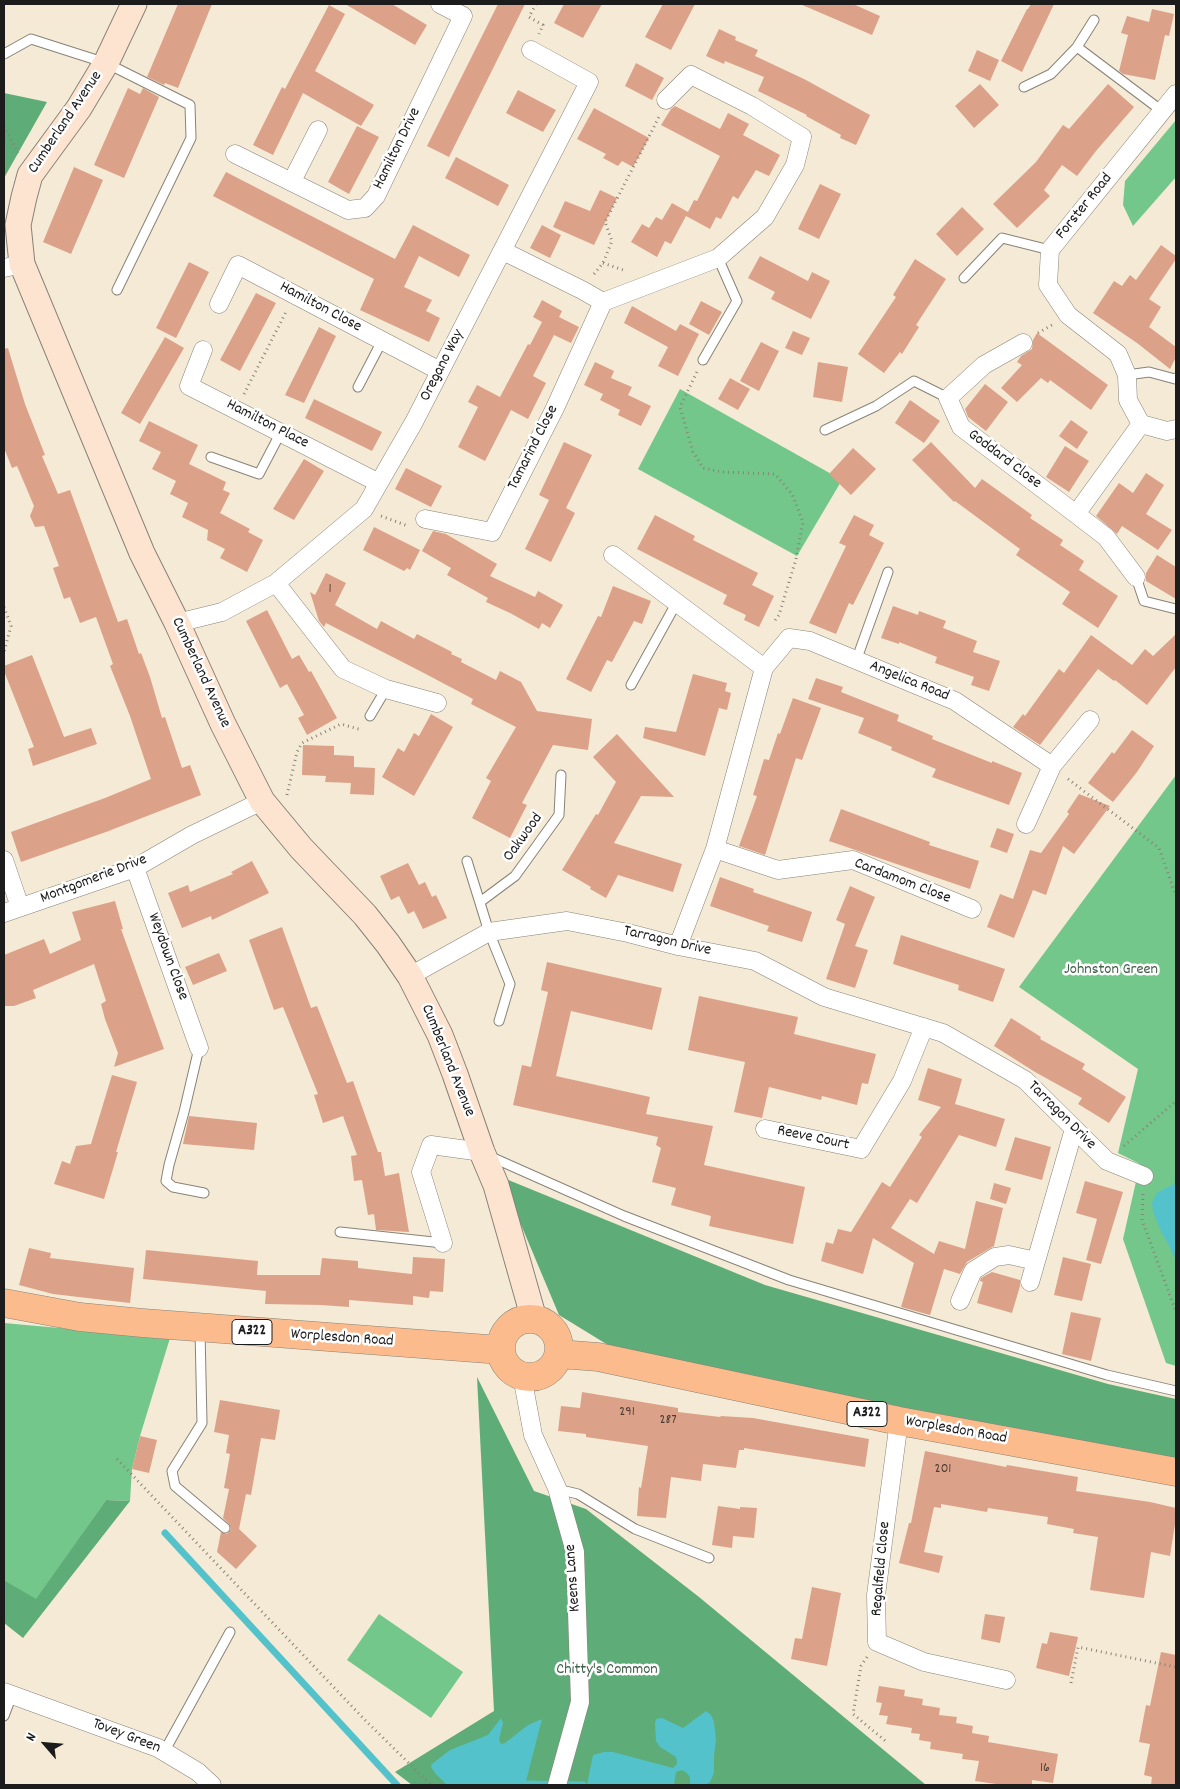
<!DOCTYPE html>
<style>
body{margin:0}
#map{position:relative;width:1180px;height:1789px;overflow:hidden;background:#f5ead5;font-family:Dekko,sans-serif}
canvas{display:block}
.frame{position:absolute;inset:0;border:5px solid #1c1c1c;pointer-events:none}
.north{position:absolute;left:20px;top:1719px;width:50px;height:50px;-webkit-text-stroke:4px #fff;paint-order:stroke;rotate:297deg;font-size:14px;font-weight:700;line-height:20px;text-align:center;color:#1c1c1c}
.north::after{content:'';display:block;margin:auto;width:18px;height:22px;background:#1c1c1c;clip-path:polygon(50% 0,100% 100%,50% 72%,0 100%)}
</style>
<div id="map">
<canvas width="1180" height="1789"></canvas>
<div class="frame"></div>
<div class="north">N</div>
</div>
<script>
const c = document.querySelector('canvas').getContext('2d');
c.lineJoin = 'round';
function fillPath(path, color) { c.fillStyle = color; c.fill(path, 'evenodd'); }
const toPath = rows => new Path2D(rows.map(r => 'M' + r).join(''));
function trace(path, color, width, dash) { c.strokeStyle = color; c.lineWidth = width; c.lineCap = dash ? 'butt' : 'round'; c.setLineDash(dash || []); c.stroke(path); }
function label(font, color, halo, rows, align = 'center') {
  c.font = font + ' Dekko,sans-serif'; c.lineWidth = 5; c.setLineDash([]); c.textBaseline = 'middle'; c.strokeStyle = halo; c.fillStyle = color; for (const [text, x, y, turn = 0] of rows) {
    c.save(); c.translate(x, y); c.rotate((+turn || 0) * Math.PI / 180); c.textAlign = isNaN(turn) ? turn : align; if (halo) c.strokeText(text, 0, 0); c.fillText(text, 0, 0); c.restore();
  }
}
fillPath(toPath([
 [1176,120,1176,177,1133,226,1123,205,1125,181],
 [680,389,842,480,797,556,638,469],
 [1176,775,1176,1366,1166,1363,1123,1239,1140,1164,1118,1153,1138,1069,1019,987],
 [4,1323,170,1338,140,1436,132,1469,130,1501,106,1500,36,1600,4,1580],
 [379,1614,463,1672,431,1718,347,1660]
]), '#73c78b');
fillPath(toPath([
 [4,93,47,102,4,178],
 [501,1177,765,1285,1108,1384,1176,1399,1176,1461,759,1384,608,1345,559,1315],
 [477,1377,534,1491,586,1509,699,1597,926,1785,412,1785,395,1772,494,1711],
 [106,1500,130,1501,23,1638,4,1623,4,1580,36,1599]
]), '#5eac77');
fillPath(toPath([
 [1176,1183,1176,1259,1160,1229,1153,1211,1152,1202,1158,1192],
 [706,1711,711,1715,714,1722,716,1740,714,1756,714,1773,710,1782,705,1785,690,1785,690,1778,688,1774,682,1770,676,1772,674,1785,587,1785,593,1755,604,1752,613,1752,673,1768,677,1764,676,1757,660,1747,656,1741,655,1724,656,1719,662,1718,683,1728],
 [501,1718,503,1723,499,1740,501,1744,505,1743,528,1725,542,1719,525,1785,447,1785,435,1773,431,1767,432,1764,450,1750,488,1735]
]), '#54c2cb');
trace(toPath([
 [165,1533,397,1785],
 [525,1784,583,1785]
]), '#54c2cb', 7);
fillPath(toPath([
 [178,4,212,4,178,88,165,83,164,85,147,77],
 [345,4,392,4,427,25,415,45],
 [498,4,525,4,449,157,427,146],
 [564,4,602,4,583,38,554,23],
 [663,4,695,4,671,50,645,37],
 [800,4,853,4,880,16,872,35],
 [1031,4,1054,4,1022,72,1001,61,1027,9,1028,9],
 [329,5,345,14,315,71,374,105,361,126,303,93,273,155,253,145,282,87,285,89],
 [1152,9,1174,14,1169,36,1165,35,1155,80,1123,74,1119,71,1128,35,1121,33,1127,16,1149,22],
 [719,29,736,37,735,40,758,50,755,56,804,79,870,115,856,145,840,138,841,135,806,116,807,115,758,91,764,77,725,61,724,64,706,56],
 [977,50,999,60,990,81,968,71],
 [636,63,664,78,652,100,625,86],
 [980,84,999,105,974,128,955,106],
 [1108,84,1134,107,1096,151,1077,176,1062,165,1044,190,1050,196,1017,228,993,204,1036,162,1063,125,1069,129],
 [128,88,140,94,143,88,159,97,124,178,94,165],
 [518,90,556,110,543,132,506,113],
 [675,106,720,129,728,113,749,124,743,135,780,155,769,176,756,170,738,199,733,196,721,219,716,217,710,229,686,216,671,244,665,241,657,257,631,242,642,224,649,228,656,217,662,220,672,203,688,212,694,200,697,201,720,156,661,125,671,109],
 [594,108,649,138,633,167,622,161,618,166,603,158,606,154,577,139],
 [357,126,379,137,349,194,328,182],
 [456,157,509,185,498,206,445,178],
 [74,167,103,180,71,254,43,242],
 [226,172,395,259,413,225,470,255,459,277,419,256,404,287,432,300,426,311,440,318,429,342,360,310,374,279,213,196],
 [820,184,841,194,819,239,798,229],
 [600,190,617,198,594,245,553,227,565,201,590,211],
 [962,207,984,229,957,256,936,234],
 [542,225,561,235,550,258,530,248],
 [1161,245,1176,256,1176,259,1149,299,1161,307,1149,327,1176,347,1176,357,1170,369,1137,343,1093,313,1114,281,1122,286,1130,275,1136,280],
 [760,256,808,281,812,272,830,281,811,319,771,299,775,292,748,278],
 [915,259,946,279,916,325,919,327,902,354,900,352,884,373,858,354,896,297,893,295],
 [189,262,209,272,176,338,156,328],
 [256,293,276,303,240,371,220,360],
 [542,300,562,311,559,317,579,327,571,343,554,335,533,376,546,383,528,419,511,410,485,461,458,447,478,407,468,402,477,385,500,397,528,344,530,345,542,322,533,317],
 [701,301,722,312,709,335,689,324],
 [632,306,676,331,680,324,699,334,678,376,658,366,668,347,624,323],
 [319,327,336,336,304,403,285,395],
 [793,331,810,338,802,355,785,348],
 [1037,333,1108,385,1091,410,1050,380,1048,383,1041,378,1017,402,1001,388,1022,365,1017,362,1021,356,1032,349,1033,340],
 [165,337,184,348,140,424,121,413],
 [761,342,779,351,759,391,740,381],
 [8,348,25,404,45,455,42,456,58,494,70,490,118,622,127,619,139,654,141,653,150,677,162,718,165,717,182,768,190,765,201,795,106,832,21,862,11,832,105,798,151,779,130,716,110,666,113,664,96,617,80,623,70,597,64,599,53,568,59,566,44,526,35,527,30,516,34,506,17,466,12,468,4,448,4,349],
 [595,362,614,371,611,378,632,387,628,395,651,406,641,426,618,415,620,410,600,400,603,394,584,385],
 [818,362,848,367,842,402,813,397],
 [730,378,750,389,738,410,718,399],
 [985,384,1008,402,986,431,968,417,965,409],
 [314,399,382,432,372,451,305,418],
 [910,400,940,421,924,443,895,423],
 [1071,420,1088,432,1077,449,1059,436],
 [149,421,198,445,189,464,226,482,223,490,230,493,220,513,250,529,248,532,263,540,247,572,220,558,225,549,207,540,208,530,182,517,188,503,170,494,176,481,152,469,161,452,139,441],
 [564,442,592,455,566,508,575,513,551,562,525,549,549,500,539,495],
 [931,442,975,488,982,479,1032,515,1030,518,1063,540,1060,545,1084,561,1079,570,1118,596,1098,628,1062,604,1070,592,1016,555,1020,549,955,501,954,502,912,460],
 [1065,446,1089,461,1069,492,1046,477],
 [853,448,876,469,851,495,829,474],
 [304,459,324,471,294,520,273,509],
 [406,468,442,486,431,507,395,489],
 [1146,473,1164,485,1146,514,1172,530,1158,550,1122,526,1117,534,1096,516,1119,483,1133,493],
 [655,515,695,536,693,540,758,573,752,585,774,596,759,627,744,620,746,615,723,604,727,595,637,549],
 [854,515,874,525,869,535,884,543,853,605,849,603,836,634,809,623,846,546,839,543],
 [374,527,420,550,410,570,407,568,404,571,363,550],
 [433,531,446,534,497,564,490,576,535,597,538,591,563,605,550,628,542,623,539,629,510,613,486,602,488,598,447,575,451,568,422,551],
 [1157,555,1176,567,1176,599,1146,581,1146,573],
 [326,573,346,583,335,605,377,629,381,621,414,639,417,634,452,652,451,654,462,659,461,662,496,680,500,671,521,682,537,711,592,719,588,750,553,745,522,803,527,805,510,838,472,818,491,781,486,778,516,727,471,704,473,699,420,671,326,623,324,627,319,621,310,592,315,595],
 [613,586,651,601,642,624,634,621,612,662,607,660,591,692,566,679,598,616,601,617],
 [893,606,918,615,919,611,946,621,943,628,977,641,973,652,1000,661,989,691,971,685,974,677,935,663,937,657,899,642,899,644,881,638],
 [267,610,292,659,299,655,309,672,311,671,337,718,307,735,298,718,304,715,287,684,280,688,246,621],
 [1176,634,1176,667,1147,705,1115,680,1114,681,1098,669,1040,745,1013,727,1023,714,1025,716,1059,669,1064,673,1091,635,1132,665,1145,649,1153,656],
 [32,655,64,737,91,728,97,744,33,766,28,749,34,747,4,671,4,666],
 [693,674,727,683,725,691,731,693,727,710,719,708,705,756,643,738,645,727,676,732],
 [816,678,843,687,841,692,899,715,897,721,933,736,932,739,992,763,992,761,1022,773,1009,805,932,777,936,769,891,750,892,747,858,733,864,718,808,699],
 [793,698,821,708,802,760,796,758,765,855,739,846,757,796,753,795,764,759,769,760,778,733,780,734],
 [431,714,453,727,414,796,382,777,398,748,404,752,414,733,419,736],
 [1132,730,1154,746,1137,772,1113,802,1088,783,1112,752,1114,754],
 [617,734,674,797,641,796,614,843,682,864,673,892,618,875,606,898,590,889,591,887,562,870,596,814,598,815,616,782,593,757],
 [303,745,334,746,334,755,354,756,354,767,375,768,374,795,350,794,351,783,325,782,326,776,302,775],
 [1079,794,1110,806,1074,854,1063,846,1046,895,1033,890,1014,938,987,927,1000,894,1013,899,1030,850,1041,853,1069,814,1067,812],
 [841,809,930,842,929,845,979,861,970,889,829,841],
 [997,828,1014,834,1007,853,990,847],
 [252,861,269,893,212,920,211,916,182,928,168,893,188,885,190,892,233,874,231,872],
 [408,863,419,885,425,882,432,897,436,895,447,918,423,929,414,911,408,914,399,896,391,900,380,876],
 [720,877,754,889,753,892,812,912,802,942,767,931,769,926,710,906],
 [850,886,875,897,855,946,868,950,855,988,826,979,845,924,836,920],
 [115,901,123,929,121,929,164,1049,114,1067,118,1053,105,1019,101,1004,106,1001,94,964,33,990,36,998,14,1006,4,1006,4,955,44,939,50,954,81,940,72,912],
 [282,927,311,1008,317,1006,347,1083,353,1081,378,1152,381,1152,385,1176,399,1173,409,1232,376,1230,374,1214,368,1215,362,1180,354,1181,351,1156,357,1155,343,1116,323,1123,314,1095,318,1094,283,1007,274,1010,249,940],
 [901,935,1005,969,993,1002,958,990,959,985,893,964],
 [219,953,227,971,193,985,185,967],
 [547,962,662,988,652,1030,571,1011,556,1076,650,1097,646,1114,713,1126,704,1165,805,1187,793,1244,709,1226,711,1216,671,1205,676,1188,652,1182,661,1148,656,1145,658,1137,513,1105,522,1065,531,1067,548,992,541,990],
 [699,996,798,1017,794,1034,876,1054,868,1084,862,1083,857,1105,822,1096,821,1100,769,1087,762,1118,734,1112,745,1062,688,1050],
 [1011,1018,1041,1037,1040,1039,1085,1064,1082,1069,1126,1097,1109,1123,1078,1104,1082,1098,1035,1072,994,1046],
 [928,1068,962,1079,955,1104,1005,1119,996,1147,959,1135,917,1203,910,1199,891,1228,934,1254,939,1241,965,1249,976,1201,1003,1208,994,1246,967,1262,960,1274,944,1269,930,1315,901,1307,914,1263,873,1238,863,1274,821,1261,826,1242,833,1244,838,1229,851,1232,882,1182,890,1187,922,1137,919,1135,941,1107,918,1100],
 [112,1075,137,1082,116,1152,118,1152,104,1199,54,1184,62,1161,70,1164,76,1146,91,1144],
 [189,1116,257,1123,254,1150,183,1144],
 [1015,1137,1051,1147,1042,1180,1005,1170],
 [1085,1181,1123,1192,1101,1264,1086,1260,1097,1219,1076,1213],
 [994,1183,1011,1188,1006,1204,990,1199],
 [29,1248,51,1253,50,1258,134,1268,130,1303,53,1294,19,1285],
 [146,1250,258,1261,257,1275,320,1275,322,1258,358,1261,358,1268,412,1274,413,1257,445,1259,443,1292,430,1291,429,1298,413,1296,413,1305,349,1300,349,1307,321,1305,265,1304,266,1291,143,1279],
 [1063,1257,1091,1264,1082,1301,1054,1295],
 [992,1272,1020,1280,1020,1286,1012,1313,977,1303,983,1282,980,1281,981,1278],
 [1071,1312,1101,1318,1091,1361,1062,1354],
 [582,1392,678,1408,678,1412,720,1417,721,1416,753,1418,869,1439,865,1467,744,1448,744,1450,739,1450,736,1468,703,1464,701,1481,671,1477,666,1518,637,1516,639,1487,641,1488,648,1446,586,1437,586,1434,558,1431,561,1406,580,1408],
 [220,1400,280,1410,275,1440,261,1438,251,1495,246,1494,239,1529,257,1546,236,1569,217,1552,221,1532,227,1534,231,1529,229,1524,223,1518,229,1489,224,1488,230,1454,226,1453,229,1435,214,1432],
 [140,1436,157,1440,149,1473,132,1469],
 [925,1451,1006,1467,1007,1465,1078,1477,1076,1491,1150,1502,1176,1508,1176,1518,1170,1556,1151,1552,1144,1598,1090,1590,1098,1537,1073,1533,1074,1529,1047,1524,1048,1517,988,1508,987,1512,941,1504,941,1508,934,1507,924,1552,943,1556,939,1573,899,1563,909,1523,911,1523],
 [718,1506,740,1509,740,1507,757,1508,754,1538,733,1536,732,1548,712,1545],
 [812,1587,841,1593,827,1666,791,1659,795,1638,802,1639],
 [985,1614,1005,1617,1000,1643,981,1639],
 [1050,1632,1078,1637,1069,1676,1036,1668,1042,1643,1047,1644],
 [1161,1652,1176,1655,1176,1785,1151,1785,1152,1777,1144,1775,1150,1744,1139,1742,1146,1705,1150,1706],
 [879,1686,905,1690,904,1696,923,1699,922,1705,940,1708,939,1715,957,1717,956,1723,973,1726,972,1733,989,1736,988,1742,1058,1754,1053,1783,1032,1780,1032,1785,1003,1785,975,1781,979,1761,962,1759,963,1754,930,1749,931,1742,919,1740,920,1734,911,1733,912,1728,886,1724,888,1716,879,1715,882,1703,876,1702]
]), '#dca289');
const lane = toPath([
 [1094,20,1077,47,1162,111],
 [4,54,31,39,106,63,190,105,191,138,117,290],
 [1024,87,1051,74,1077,47],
 [964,278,1002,238,1050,250],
 [703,360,737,301,718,258],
 [1127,375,1149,372,1175,379,1176,378],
 [358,387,382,341],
 [825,430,876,406,914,381,948,398],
 [211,457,259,474,281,432],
 [1136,577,1144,601,1176,609],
 [856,661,888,572],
 [631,685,677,602],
 [370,716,386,689],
 [467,861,489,932,510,984,499,1021],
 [480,902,515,876,559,815,561,775],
 [199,1048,184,1112,169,1165,166,1181,173,1187,204,1193],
 [489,1156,624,1216,789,1280,1107,1375,1176,1391],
 [340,1232,443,1243],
 [200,1330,202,1423,172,1471,175,1486,225,1528],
 [557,1489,578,1494,635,1529,709,1558],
 [4,1716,12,1695],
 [164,1752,230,1632]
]);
const street = toPath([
 [235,154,348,210,365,208,376,196,463,16,440,4],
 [292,181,318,130],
 [503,251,582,290,603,302,718,258,765,217,795,165,802,137,752,106,691,75,666,100],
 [4,268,22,264],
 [219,304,238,265,440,371],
 [1023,343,984,365,948,398,961,427,1076,514,1141,424],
 [203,350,189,386,379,483],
 [1141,424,1128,400,1127,375,1118,354,1068,315,1048,285,1050,250,1176,94],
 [1141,424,1167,431,1176,429],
 [1076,514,1106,537,1136,577],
 [425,519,492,532,555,408,603,302],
 [613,555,764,668],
 [276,583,343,669,386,689,437,703],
 [177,623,222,612,276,583,364,509,414,422,589,82,531,50],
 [1026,824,1052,766],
 [715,849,778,870,853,860,972,909],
 [4,860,20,907],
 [135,868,199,1048],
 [4,913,135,868,192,835,262,801],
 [678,946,715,849,764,668,789,638,810,641,955,701,1052,766,1090,720],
 [410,976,489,932,567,921,628,933,678,946,755,961,824,997,943,1033,1025,1080,1107,1161,1144,1176],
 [765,1129,861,1149,902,1081,924,1027],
 [443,1243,421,1172,431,1145,482,1152],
 [1030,1282,1074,1129],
 [960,1301,973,1271,995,1257,1009,1255,1036,1261],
 [522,1376,533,1435,557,1488,575,1552,580,1702,557,1785],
 [899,1421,876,1595,877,1642,924,1662,1006,1680],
 [4,1692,158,1748,198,1772,212,1785]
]);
const secondary = toPath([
 [134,4,106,63,79,108,30,175,24,197,18,225,22,264,142,553,177,623,223,724,262,801,301,848,365,915,388,944,410,976,440,1035,455,1074,482,1152,496,1185,534,1319]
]);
const primary = toPath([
 [4,1303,80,1317,143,1323,501,1350],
 '501 1348a29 29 0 1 1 58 0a29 29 0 1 1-58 0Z',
 [559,1354,598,1357,899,1421,1176,1472]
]);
trace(lane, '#888378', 11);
trace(street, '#888378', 19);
trace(secondary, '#888378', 27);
trace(primary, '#888378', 29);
trace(toPath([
 [536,4,529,17,543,25,539,34],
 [4,126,18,153],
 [603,263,626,271],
 [594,274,603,263,612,241,605,222,659,117],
 [1038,333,1052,325],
 [697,372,680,407,693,452,703,468,722,472,775,474,792,494,803,522,796,559,779,615,773,623],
 [244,394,286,312],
 [381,516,408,526],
 [4,607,11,626,4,652],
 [1068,779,1159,848,1176,896],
 [287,795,297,752,302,743,341,724,362,730],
 [1124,1146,1176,1101],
 [1143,1194,1142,1220,1176,1312],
 [117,1459,363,1718,431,1785],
 [867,1657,861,1666,853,1714,888,1743],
 [1071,1683,1078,1647,1176,1667]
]), '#888378', 3, [1, 4]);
trace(lane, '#fff', 9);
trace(street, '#fff', 18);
trace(secondary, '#fde4d1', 25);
trace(primary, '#fbbb8d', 28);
label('14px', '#4c3e37', null, [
 ["1",330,590],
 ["291",627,1413],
 ["287",668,1421],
 ["201",943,1470],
 ["16",1045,1769]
]);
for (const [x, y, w] of [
 [252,1332,40],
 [867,1414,40]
]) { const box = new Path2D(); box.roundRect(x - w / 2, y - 12.5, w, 25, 4); c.fillStyle = '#fff'; c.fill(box); trace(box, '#1c1c1c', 1); }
label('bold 15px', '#1c1c1c', null, [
 ["A322",252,1332],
 ["A322",867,1414]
]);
label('16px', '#1c1c1c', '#fff', [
 ["Cumberland Avenue",66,123,-56],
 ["Hamilton Drive",398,149,-64],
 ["Forster Road",1085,207,-51],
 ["Hamilton Close",320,308,28],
 ["Oregano Way",443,366,-63],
 ["Hamilton Place",267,425,27],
 ["Tamarind Close",534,448,-63],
 ["Goddard Close",1004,460,37],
 ["Cumberland Avenue",200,673,65],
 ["Angelica Road",909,682,22],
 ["Oakwood",524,838,-54],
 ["Montgomerie Drive",94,880,-21],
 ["Cardamom Close",902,882,21],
 ["Tarragon Drive",667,942,13],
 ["Weydown Close",167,957,70],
 ["Cumberland Avenue",447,1061,68],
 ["Tarragon Drive",1061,1116,45],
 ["Reeve Court",813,1139,12],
 ["Worplesdon Road",342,1339,4],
 ["Worplesdon Road",956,1431,10],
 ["Regalfield Close",882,1569,-85],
 ["Keens Lane",574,1578,-94],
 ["Tovey Green",126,1737,21]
]);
label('16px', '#3f6048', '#fff', [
 ["Johnston Green",1111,971],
 ["Chitty's Common",607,1671]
]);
</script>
